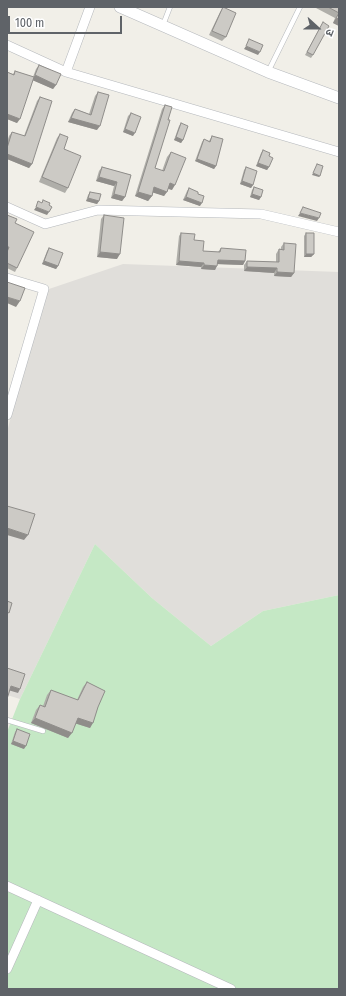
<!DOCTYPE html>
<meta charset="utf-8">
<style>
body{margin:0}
#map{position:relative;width:346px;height:996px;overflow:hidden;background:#f1efe8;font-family:"Fira Sans Condensed","Noto Sans Devanagari",sans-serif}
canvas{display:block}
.frame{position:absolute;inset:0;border:8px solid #5f6368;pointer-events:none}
.north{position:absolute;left:298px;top:8px;width:40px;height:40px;-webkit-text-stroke:3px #fff;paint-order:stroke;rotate:111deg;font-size:11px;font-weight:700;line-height:16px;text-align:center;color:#5f6368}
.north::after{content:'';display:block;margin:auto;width:14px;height:18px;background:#5f6368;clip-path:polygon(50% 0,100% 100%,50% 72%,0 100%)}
.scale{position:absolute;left:8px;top:16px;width:114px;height:18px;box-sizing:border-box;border:2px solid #5f6368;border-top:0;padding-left:5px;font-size:12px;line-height:14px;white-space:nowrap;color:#5f6368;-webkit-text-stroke:3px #fff;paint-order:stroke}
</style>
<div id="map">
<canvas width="346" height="996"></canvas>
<div class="frame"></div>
<div class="north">उ</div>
<div class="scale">100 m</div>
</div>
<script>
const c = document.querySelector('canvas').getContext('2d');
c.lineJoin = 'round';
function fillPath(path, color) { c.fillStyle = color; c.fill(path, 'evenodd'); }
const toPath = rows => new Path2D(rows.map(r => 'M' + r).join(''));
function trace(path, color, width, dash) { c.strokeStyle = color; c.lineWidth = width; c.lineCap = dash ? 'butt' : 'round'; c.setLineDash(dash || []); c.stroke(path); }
fillPath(toPath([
 [123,264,339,272,339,595,263,611,211,646,152,598,95,544,20,699,7,695,7,432,43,291]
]), '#e0deda');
fillPath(toPath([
 [95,544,152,598,211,646,263,611,339,595,339,989,7,989,7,732,20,699]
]), '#c5e8c5');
const service = toPath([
 [163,25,170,7],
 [268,72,300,7],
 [7,720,43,731]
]);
const minor = toPath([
 [7,45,66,72,339,152],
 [66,72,90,7],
 [7,207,45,224,98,210,261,214,339,232],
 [7,278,44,289,7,415],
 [7,886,231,989],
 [7,969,38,900]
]);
const tertiary = toPath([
 [120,7,268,72,339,98]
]);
trace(service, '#b5b8bc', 5.5);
trace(minor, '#b5b8bc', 10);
trace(tertiary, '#b5b8bc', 12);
trace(service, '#fff', 4.5);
trace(minor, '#fff', 9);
trace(tertiary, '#fff', 11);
fillPath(toPath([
 [223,7,226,37,222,41,209,35,220,12],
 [316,7,339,7,339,26,333,23,335,18,316,8],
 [323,22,313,55,311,58,305,55],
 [39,65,56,85,53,89,33,80,17,123,7,119,7,72,13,74,15,71,33,77,36,69],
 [98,92,97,130,68,122,72,113,75,109,89,114,95,96],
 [40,97,32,164,29,168,7,159,7,142,9,136,12,132,24,136,37,101],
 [165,105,168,120,155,168,162,171,167,157,171,152,172,190,168,189,164,196,153,192,152,196,148,201,135,196,162,109],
 [131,113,133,136,123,132,128,116],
 [181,123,183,140,181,143,174,140,179,126],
 [60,134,64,149,68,188,65,193,39,182,57,138],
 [212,136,216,166,214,169,195,161,202,142,204,139,209,141],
 [263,150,269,156,269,167,267,170,256,166,261,153],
 [102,167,131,175,125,197,122,201,111,198,114,186,96,181,99,171],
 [246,167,253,185,251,188,240,184,244,170],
 [254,187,261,197,259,200,250,197,252,190],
 [189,188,198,194,200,206,183,200,187,191],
 [90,192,99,201,97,204,86,201,88,195],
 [7,215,15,223,17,268,15,272,7,268],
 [104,215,117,259,97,257,101,219],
 [181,233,194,240,203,251,218,252,221,248,245,261,243,265,217,264,215,270,201,269,201,267,176,265,179,236],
 [306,233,314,254,311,257,304,257,304,236],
 [284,243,294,273,291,277,274,276,274,273,244,271,244,265,247,261,276,262,276,254,279,249,281,249,281,247],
 [49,248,58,266,56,269,42,264,47,251],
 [87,682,98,707,90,728,75,723,68,738,31,723,36,710,40,705,43,706,47,695,51,690,77,700,83,687],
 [17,729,24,749,11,744,15,732]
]), '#afaea9');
fillPath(toPath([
 [336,18,339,19,339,26,333,23],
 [246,46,260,52,258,55,244,49],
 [35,75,56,85,53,89,32,80],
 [7,114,20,119,17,123,7,119],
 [71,118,100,126,97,130,68,122],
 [125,129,135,133,133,136,123,132],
 [176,137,183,140,181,143,174,140],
 [7,154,32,164,29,168,7,159],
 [197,159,216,166,214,169,195,161],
 [258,163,269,167,267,170,256,166],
 [313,173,320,176,319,177,312,175],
 [99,177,117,182,114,186,96,181],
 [242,181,253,185,251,188,240,184],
 [170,183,175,185,172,190,167,188],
 [154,187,167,192,164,196,151,192],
 [138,192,152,196,148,201,135,196],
 [114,194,125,197,122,201,111,198],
 [252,194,261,197,259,200,250,197],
 [186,197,202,203,200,206,183,200],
 [88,198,99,201,97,204,86,201],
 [36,207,49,212,47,215,34,210],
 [300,213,319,218,317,221,298,216],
 [100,252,120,254,117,259,97,257],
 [306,254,314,254,311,257,304,257],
 [218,260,245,261,243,265,215,264],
 [44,261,58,266,56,269,42,264],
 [179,261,204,263,201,267,176,265],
 [204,265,217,266,215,270,201,269],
 [247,267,277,268,274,273,244,271],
 [277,272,294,273,291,277,274,276],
 [7,297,20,301,16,307,7,303],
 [7,528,28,535,24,540,7,535],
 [11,686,20,689,18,693,8,690],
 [35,718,72,733,68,738,31,723],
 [78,718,93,723,90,728,74,723],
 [13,741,26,746,24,749,11,744]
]), '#8f8d8a');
const building = toPath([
 [223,7,236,13,226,37,212,31,223,7],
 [328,7,339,7,339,19,336,18,339,13,328,7],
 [323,22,329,26,313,55,307,52,323,22],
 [249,39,263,45,260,52,246,46,249,39],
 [39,65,61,74,56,85,35,75,39,65],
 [15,71,34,77,20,119,7,114,7,72,14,75,15,71],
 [98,92,109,95,100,126,71,118,75,109,91,115,98,92],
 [40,97,52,101,32,164,7,154,7,148,12,132,25,136,40,97],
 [165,105,172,107,168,120,170,120,155,168,164,171,171,152,186,158,175,185,170,183,167,192,154,187,152,196,138,192,165,105],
 [131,113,141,117,135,133,125,129,131,113],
 [181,123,188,126,183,140,176,137,181,123],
 [60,134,68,137,64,149,81,156,68,188,42,177,60,134],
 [212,136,223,139,216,166,197,159,204,139,210,142,212,136],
 [263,150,270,153,269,156,273,158,269,167,258,163,263,150],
 [317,164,323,166,320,176,313,173,317,164],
 [102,167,131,175,125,197,114,194,117,182,99,177,102,167],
 [246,167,257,171,253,185,242,181,246,167],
 [254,187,263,190,261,197,252,194,254,187],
 [189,188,198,192,198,194,204,196,202,203,186,197,189,188],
 [90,192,101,194,99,201,88,198,90,192],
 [43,200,50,203,49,205,52,207,49,212,36,207,38,201,42,203,43,200],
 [303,207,321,213,319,218,300,213,303,207],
 [7,215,17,219,15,223,34,232,17,268,7,263,7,252,9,247,7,247,7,215],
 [104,215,124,218,120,254,100,252,104,215],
 [181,233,195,234,194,240,204,241,203,251,220,252,221,248,246,250,245,261,218,260,217,266,204,265,204,263,179,261,181,233],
 [306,233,314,233,314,254,306,254,306,233],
 [284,243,296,244,294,273,277,272,277,268,247,267,247,261,279,262,279,249,284,250,284,243],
 [49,248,63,253,58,266,44,261,49,248],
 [7,282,25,288,20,301,7,297,7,282],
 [7,506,35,514,28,535,7,528,7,506],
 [7,601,12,603,9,613,7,612,7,601],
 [7,668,25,674,20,689,11,686,7,699,7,668],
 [87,682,105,691,98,707,93,723,78,718,72,733,35,718,40,705,45,707,51,690,78,700,87,682],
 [17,729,30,734,26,746,13,741,17,729]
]);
fillPath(building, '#cccac5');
trace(building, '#8f8d8a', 1);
</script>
